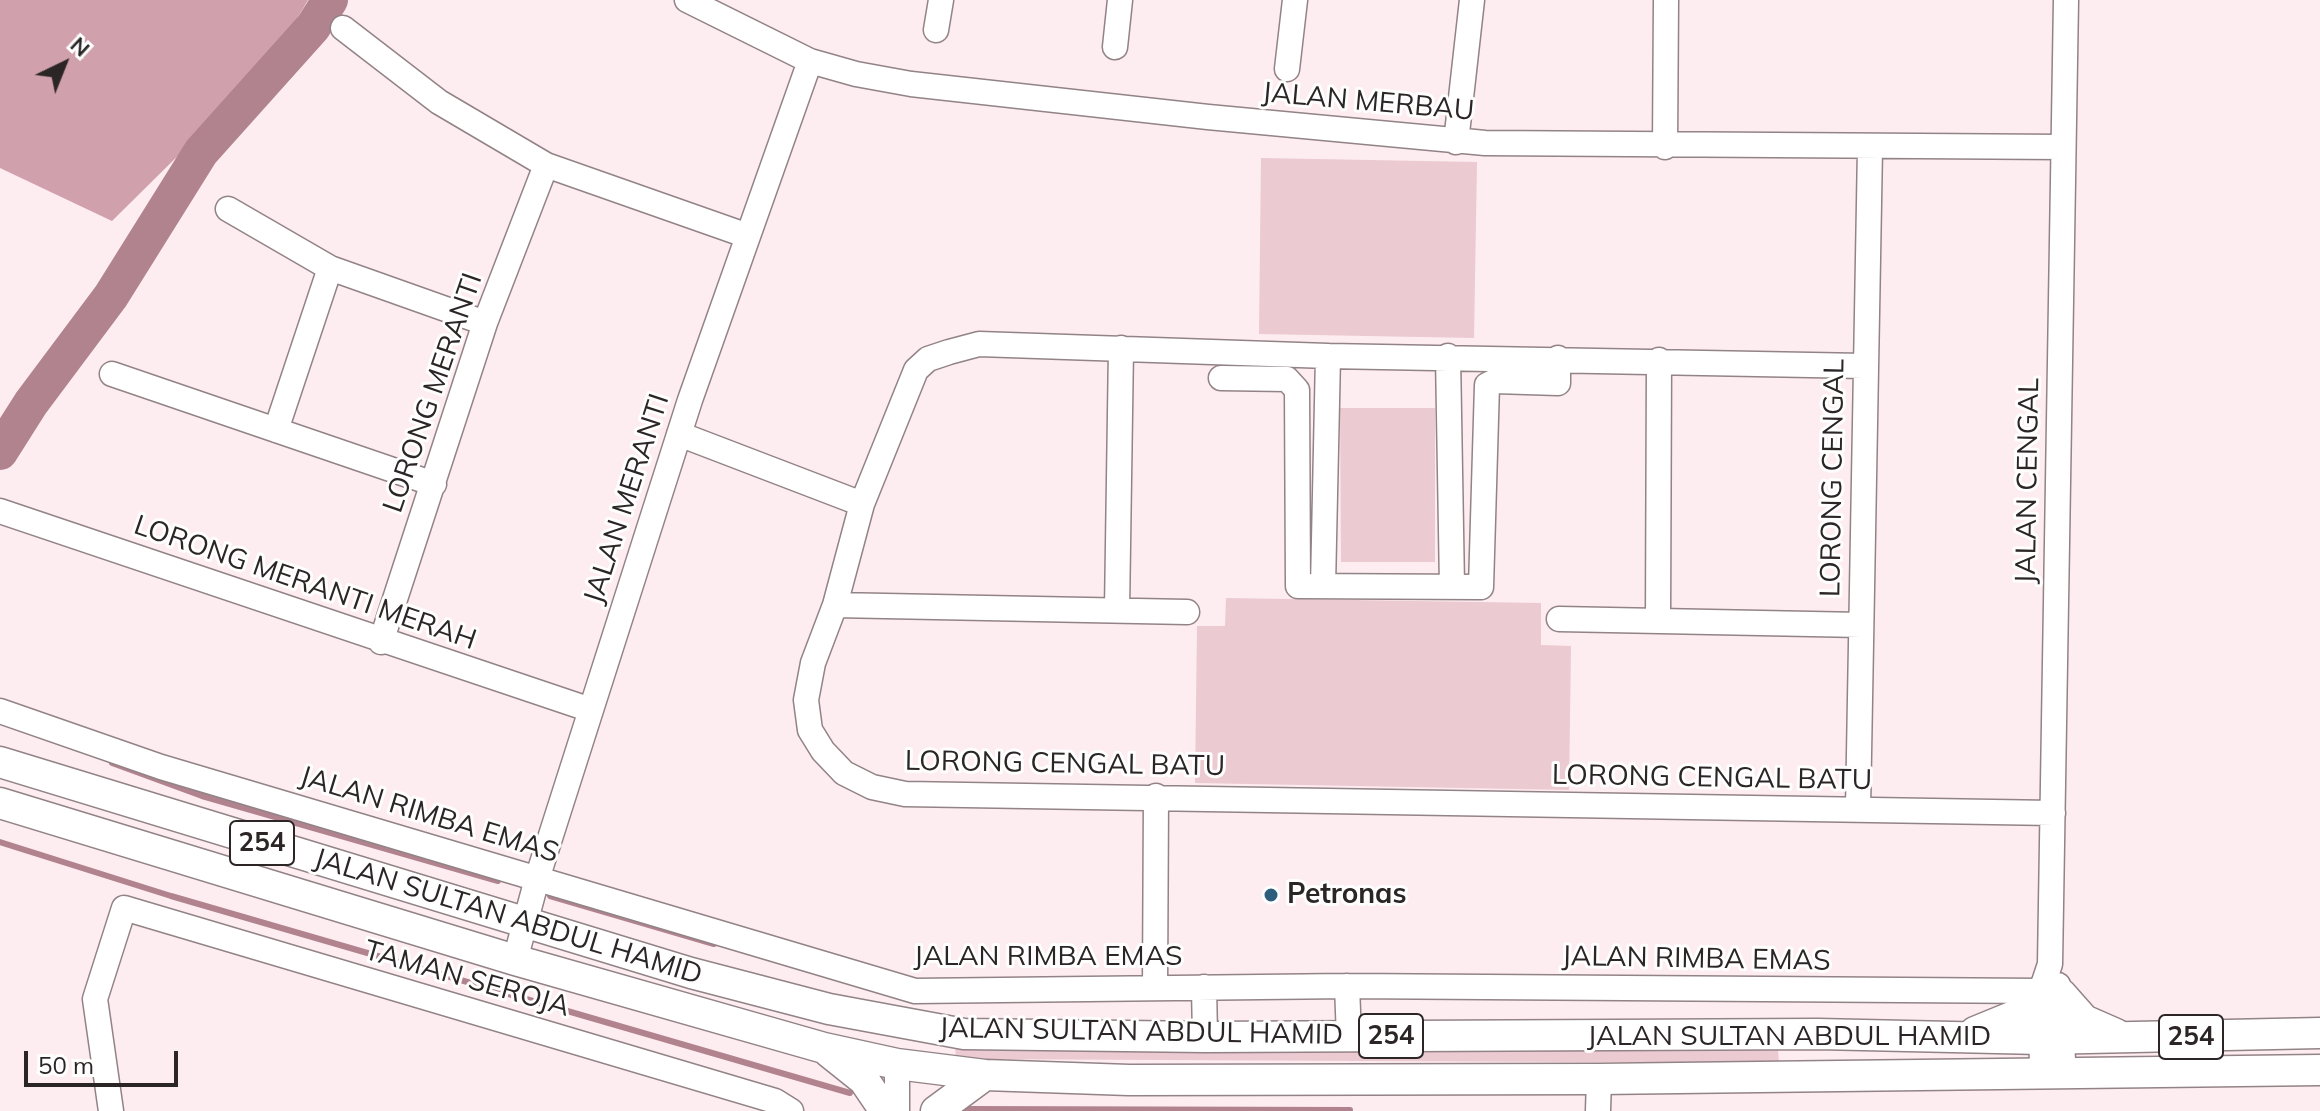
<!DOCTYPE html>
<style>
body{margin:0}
#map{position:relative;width:2320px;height:1111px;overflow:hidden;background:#fdecf0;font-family:Mulish,sans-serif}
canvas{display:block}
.north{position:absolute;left:24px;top:24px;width:80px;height:80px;-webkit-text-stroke:6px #fefefe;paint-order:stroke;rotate:43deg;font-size:22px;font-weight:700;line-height:32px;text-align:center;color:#2b2526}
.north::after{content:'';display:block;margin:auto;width:28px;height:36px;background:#2b2526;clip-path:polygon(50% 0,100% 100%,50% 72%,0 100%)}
.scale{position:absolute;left:24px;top:1051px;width:154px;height:36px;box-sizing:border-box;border:4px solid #2b2526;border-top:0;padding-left:10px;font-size:24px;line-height:28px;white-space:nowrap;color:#2b2526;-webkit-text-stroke:6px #fefefe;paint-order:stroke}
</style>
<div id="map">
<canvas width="2320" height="1111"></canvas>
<div class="north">N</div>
<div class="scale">50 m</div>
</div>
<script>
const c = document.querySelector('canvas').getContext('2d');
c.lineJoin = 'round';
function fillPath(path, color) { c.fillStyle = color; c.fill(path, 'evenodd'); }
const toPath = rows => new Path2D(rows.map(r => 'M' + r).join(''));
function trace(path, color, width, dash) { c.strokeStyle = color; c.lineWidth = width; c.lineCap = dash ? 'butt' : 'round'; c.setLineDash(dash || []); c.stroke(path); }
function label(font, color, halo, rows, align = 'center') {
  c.font = font + ' Mulish,sans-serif'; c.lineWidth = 6; c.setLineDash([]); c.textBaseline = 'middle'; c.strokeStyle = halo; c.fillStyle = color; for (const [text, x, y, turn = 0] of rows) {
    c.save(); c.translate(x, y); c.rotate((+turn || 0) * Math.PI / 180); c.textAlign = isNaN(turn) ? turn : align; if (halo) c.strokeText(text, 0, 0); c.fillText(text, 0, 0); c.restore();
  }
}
fillPath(toPath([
 [1261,158,1477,162,1474,338,1259,334],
 [1340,408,1435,408,1435,562,1341,562],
 [1226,598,1541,603,1541,645,1571,646,1569,790,1195,783,1197,626,1225,626],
 [955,1046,1778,1050,1779,1063,956,1059]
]), '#ebcad2');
fillPath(toPath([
 [0,0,308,0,291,29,201,133,112,221,0,168]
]), '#d0a0ac');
trace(toPath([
 [112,763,202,796,498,881],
 [0,842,171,896,850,1093],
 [550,896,714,944],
 [963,1109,1350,1110]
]), '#b1838e', 6);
trace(toPath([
 [0,452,31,403,111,296,201,152,313,27,330,0]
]), '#b1838e', 36);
const minor = toPath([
 [687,0,810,61,856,74,911,84,1208,117,1485,143,2063,147],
 [343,28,439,102,546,165,748,236],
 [936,30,941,0],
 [1115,47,1120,0],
 [1287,69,1295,0],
 [1456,142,1472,0],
 [1665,147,1666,0],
 [228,209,330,268,485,323],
 [1448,356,1452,587],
 [1864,366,1328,356,979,344,949,352,928,359,916,370,862,504,835,605,813,663,806,700,810,730,823,751,844,773,872,787,905,794,2053,813],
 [112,374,434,484],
 [1221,378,1287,379,1297,390,1298,586,1481,587,1487,385,1495,381,1558,383,1558,358],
 [276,430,330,268],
 [679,434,862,504],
 [0,511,591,710],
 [1323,586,1328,356],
 [835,605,1187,612],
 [1117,610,1121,348],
 [1559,619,1861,625],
 [1658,621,1659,360],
 [381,642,485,323,546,165],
 [0,711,161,767,915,991,1347,986,2041,991],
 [1858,809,1870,148],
 [515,960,537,879,690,400,810,61],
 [2058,985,2064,1074],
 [1347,986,1349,1037],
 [1204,987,1205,1037],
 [1155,988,1156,796],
 [2042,1074,2041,991,2050,964,2066,0],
 [111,1111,95,999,124,908,775,1101,791,1111],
 [897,1111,897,1064],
 [1598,1111,1599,1079]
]);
const major = toPath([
 [0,762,691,973,829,1009,964,1034,1205,1037,1818,1034,2041,1039,2320,1033],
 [0,803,515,960,824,1048,897,1064,985,1075,1129,1080,1599,1079,2320,1070],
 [2061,994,2084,1020,2116,1034],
 [1975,1032,2019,1014,2041,991],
 [829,1052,864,1080,885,1111],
 [936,1111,985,1075]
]);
trace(minor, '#928386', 27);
trace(major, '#928386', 33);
trace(minor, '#fff', 24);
trace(major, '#fff', 30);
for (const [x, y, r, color] of [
 [1271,895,8,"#2f5e7d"]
]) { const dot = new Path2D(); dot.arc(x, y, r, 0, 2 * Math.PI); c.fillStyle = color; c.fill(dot); trace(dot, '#fefefe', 3); }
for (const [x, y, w] of [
 [262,843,64],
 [1391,1036,64],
 [2191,1037,64]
]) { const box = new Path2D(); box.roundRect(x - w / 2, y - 22, w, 44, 6); c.fillStyle = '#fefefe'; c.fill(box); trace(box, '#2b2526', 2); }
label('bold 26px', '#2b2526', null, [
 ["254",262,843],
 ["254",1391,1036],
 ["254",2191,1037]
]);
label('28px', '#2b2526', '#fefefe', [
 ["JALAN MERBAU",1368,102,5],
 ["LORONG MERANTI",433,393,-71],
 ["LORONG CENGAL",1833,478,-89],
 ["JALAN CENGAL",2028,481,-89],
 ["JALAN MERANTI",627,499,-72],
 ["LORONG MERANTI MERAH",305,583,19],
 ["LORONG CENGAL BATU",1065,764,1],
 ["LORONG CENGAL BATU",1712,778,1],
 ["JALAN RIMBA EMAS",429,815,17],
 ["JALAN SULTAN ABDUL HAMID",508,917,17],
 ["JALAN RIMBA EMAS",1048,957],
 ["JALAN RIMBA EMAS",1696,959,1],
 ["TAMAN SEROJA",467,979,16],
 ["JALAN SULTAN ABDUL HAMID",1141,1032,1],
 ["JALAN SULTAN ABDUL HAMID",1789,1037]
]);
label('bold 28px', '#2b2526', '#fefefe', [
 ["Petronas",1287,895]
], 'left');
</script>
